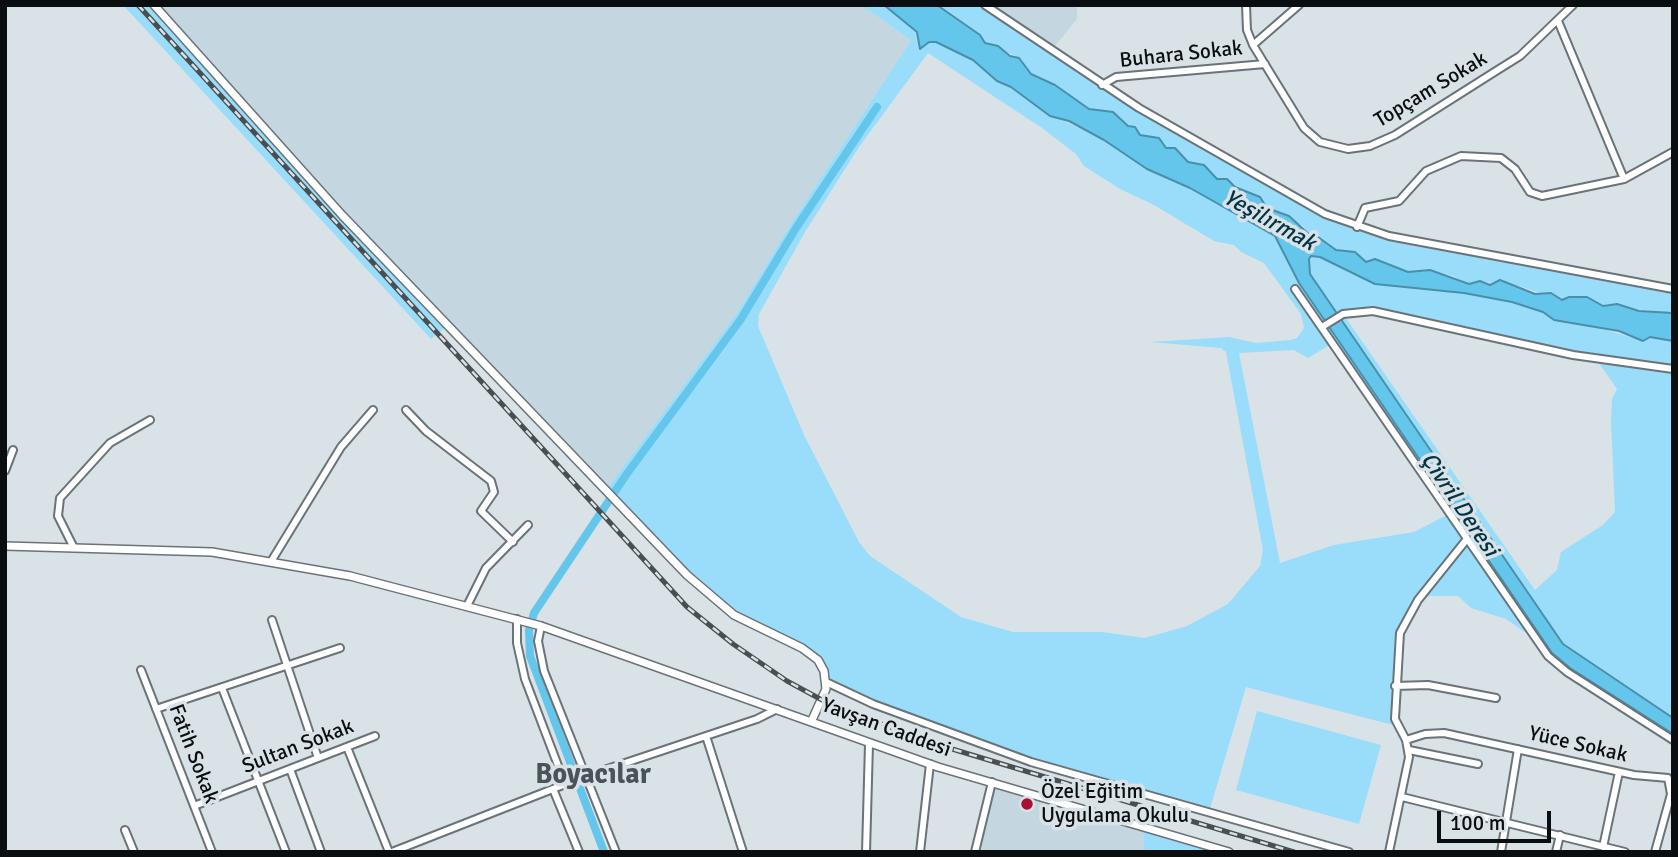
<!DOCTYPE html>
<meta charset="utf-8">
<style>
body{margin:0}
#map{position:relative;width:1678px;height:857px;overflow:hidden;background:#d8e2e7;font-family:Signika,sans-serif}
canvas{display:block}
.frame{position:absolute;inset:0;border:7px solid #0b0e10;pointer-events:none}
.scale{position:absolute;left:1437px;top:811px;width:114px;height:32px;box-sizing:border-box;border:4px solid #0b0e10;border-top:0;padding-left:9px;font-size:21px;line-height:24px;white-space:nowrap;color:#0b0e10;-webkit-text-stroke:5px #d8e2e7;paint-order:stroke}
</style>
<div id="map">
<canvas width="1678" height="857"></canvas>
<div class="frame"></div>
<div class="scale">100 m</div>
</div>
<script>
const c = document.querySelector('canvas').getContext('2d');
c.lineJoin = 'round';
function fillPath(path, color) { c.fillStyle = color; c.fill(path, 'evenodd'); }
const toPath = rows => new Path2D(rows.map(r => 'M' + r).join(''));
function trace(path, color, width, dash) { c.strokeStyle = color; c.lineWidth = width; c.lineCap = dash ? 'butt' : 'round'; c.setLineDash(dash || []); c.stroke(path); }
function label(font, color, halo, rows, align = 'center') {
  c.font = font + ' Signika,sans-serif'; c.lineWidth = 7; c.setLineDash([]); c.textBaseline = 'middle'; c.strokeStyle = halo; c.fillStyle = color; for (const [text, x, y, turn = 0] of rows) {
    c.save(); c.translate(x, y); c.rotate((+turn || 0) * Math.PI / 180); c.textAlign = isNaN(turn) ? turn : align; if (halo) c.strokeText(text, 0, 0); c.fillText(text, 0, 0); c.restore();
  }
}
fillPath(toPath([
 [154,5,861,5,911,40,791,224,737,313,607,489,490,371],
 [985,5,1077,5,1077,19,1051,51],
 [992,782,1143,827,1144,852,975,852]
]), '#c4d7e0');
fillPath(toPath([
 [123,5,154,5,447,326,431,339],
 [861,5,889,7,917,32,919,48,929,42,936,42,973,60,1002,84,1011,87,1043,111,1104,140,1147,169,1190,188,1275,236,1281,242,1292,272,1552,653,1570,668,1673,734,1673,740,1567,672,1536,640,1506,619,1471,608,1458,596,1429,596,1418,600,1400,633,1397,726,1246,687,1209,812,986,748,826,682,818,660,722,607,607,489,737,313,791,224,911,40],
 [928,53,1042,128,1076,154,1084,166,1120,189,1154,205,1214,241,1234,245,1241,252,1264,263,1301,314,1304,328,1297,338,1291,340,1256,343,1229,337,1151,342,1221,348,1226,352,1263,550,1260,566,1228,604,1187,626,1145,638,1102,632,1013,632,961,617,870,556,859,542,804,435,758,326,759,314,805,232,859,147],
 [1333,343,1449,514,1414,532,1334,545,1280,563,1239,353,1294,350,1308,358],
 [937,5,985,5,1102,85,1325,214,1389,236,1673,289,1673,313,1603,306,1587,297,1562,300,1519,286,1480,281,1469,284,1453,276,1428,270,1408,272,1393,266,1366,262,1357,254,1336,250,1319,238,1311,237,1303,226,1283,213,1267,208,1257,196,1235,187,1226,179,1217,179,1204,165,1188,162,1175,148,1166,148,1159,138,1140,135,1137,129,1128,126,1116,115,1089,109,1053,84,1047,84,1041,77,1031,74,1016,56,985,43],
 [1311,256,1320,257,1375,284,1464,293,1512,302,1643,341,1650,337,1673,341,1673,718,1563,644,1310,274,1308,267],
 [1388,313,1596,359,1617,389,1612,399,1611,420,1615,512,1603,525,1561,552,1557,570,1535,590,1343,314],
 [1257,711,1381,745,1359,824,1236,790],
 [1143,827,1229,852,1144,852]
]), '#99ddfa');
const water = toPath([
 [884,5,937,5,980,35,985,43,998,46,1010,56,1019,58,1031,74,1055,85,1089,109,1113,112,1128,126,1135,127,1140,135,1159,138,1166,148,1175,148,1188,162,1204,165,1217,179,1227,179,1235,187,1260,197,1267,208,1289,216,1312,237,1318,237,1336,250,1355,252,1366,262,1375,259,1408,272,1430,270,1469,284,1480,281,1490,285,1500,280,1535,294,1551,293,1562,300,1569,297,1587,297,1603,306,1617,304,1639,311,1673,313,1673,341,1650,337,1643,341,1619,331,1554,320,1543,312,1512,302,1464,293,1375,284,1320,257,1311,256,1309,259,1310,274,1563,644,1673,718,1673,734,1570,668,1552,653,1299,283,1275,236,1190,188,1147,169,1104,140,1069,121,1050,116,1011,87,997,81,973,60,936,42,929,42,920,49,917,32,884,5]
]);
fillPath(water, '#65c6ec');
trace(water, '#4a8faa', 2);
trace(toPath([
 [604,852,530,656,529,630,534,613,626,475,741,319,796,228,877,107]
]), '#65c6ec', 8);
const minor = toPath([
 [985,5,1139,108,1325,214,1389,236,1673,289],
 [1246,5,1247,30,1253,45,1304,128,1320,142,1348,149,1370,146,1395,135,1496,71,1520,56,1573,5],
 [1558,21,1624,179],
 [1253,45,1299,5],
 [1102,85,1116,77,1265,64],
 [1357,227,1365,208,1399,201,1426,171,1461,156,1501,158,1515,169,1530,192,1542,196,1624,179,1673,152],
 [1295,289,1548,656,1567,672,1673,740],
 [1322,327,1343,314,1373,311,1573,355,1673,369],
 [406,410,426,431,491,481,494,492,481,511,513,542],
 [5,471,13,450],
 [74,548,58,516,60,498,110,443,150,420],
 [272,560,341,447,373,410],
 [467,606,486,568,528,525],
 [517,619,517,643,525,679,565,784],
 [272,620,318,758],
 [541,626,538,641,544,671,616,852],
 [141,670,212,852],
 [826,682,873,704,1031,762,1349,852],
 [1395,686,1428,685,1496,698],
 [222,688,286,852],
 [156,709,340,648],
 [706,736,743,852],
 [1406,740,1425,734,1444,733,1634,775,1668,778,1671,794,1655,852],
 [347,747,389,852],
 [1409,750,1478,764],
 [290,769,321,852],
 [553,789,579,852],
 [1402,797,1625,852],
 [194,806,375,736],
 [125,830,134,852],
 [1603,847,1619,772],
 [392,852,586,776,757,719,777,709],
 [866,852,869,744],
 [920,852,930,764],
 [975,852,992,782],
 [1389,852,1409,757,1406,740,1395,719,1400,633,1418,600,1467,539],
 [1501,852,1518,749],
 [1556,852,1560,835]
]);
const tertiary = toPath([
 [154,5,342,215,687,575,734,615,802,648,818,660,824,671,826,689,812,720],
 [5,546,212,552,350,576,541,626,938,767,1229,852]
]);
trace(minor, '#6a7378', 10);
trace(tertiary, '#6a7378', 10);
trace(minor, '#fff', 6);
trace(tertiary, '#fff', 7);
const rail = toPath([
 [138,5,687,607,733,644,787,681,822,700,919,739,1294,852]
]);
trace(rail, '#494e51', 5);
trace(rail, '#d8e2e7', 2.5, [8]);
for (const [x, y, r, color] of [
 [1027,804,7,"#a81035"]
]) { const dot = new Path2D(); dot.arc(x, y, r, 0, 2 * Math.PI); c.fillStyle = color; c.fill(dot); trace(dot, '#d8e2e7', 2.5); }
label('21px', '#0b0e10', '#d8e2e7', [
 ["Buhara Sokak",1181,55,-6],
 ["Topçam Sokak",1431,90,-31],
 ["Yavşan Caddesi",886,728,20],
 ["Yüce Sokak",1578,745,13],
 ["Sultan Sokak",298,747,-21],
 ["Fatih Sokak",193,754,69]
]);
label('21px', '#0b0e10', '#d8e2e7', [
 ["Özel Eğitim",1041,792],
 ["Uygulama Okulu",1041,816]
], 'left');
label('italic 23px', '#043343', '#d8e2e7', [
 ["Yeşilırmak",1269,221,29],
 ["Çivril Deresi",1459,505,56]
]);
label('bold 28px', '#4a5357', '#d8e2e7', [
 ["Boyacılar",593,776]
]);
</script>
